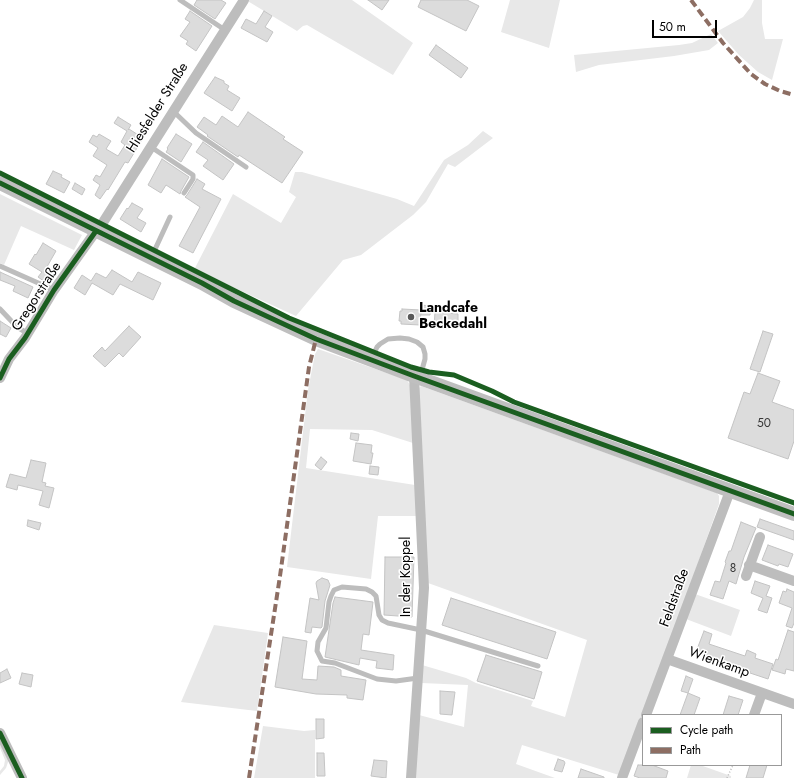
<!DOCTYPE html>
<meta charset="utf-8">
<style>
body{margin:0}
#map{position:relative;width:794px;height:778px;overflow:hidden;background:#fff;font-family:Jost,sans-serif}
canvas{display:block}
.legend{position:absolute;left:642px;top:714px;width:140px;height:52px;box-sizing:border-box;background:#fff;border:1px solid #999;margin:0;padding:5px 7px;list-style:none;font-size:12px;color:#000}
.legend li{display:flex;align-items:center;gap:8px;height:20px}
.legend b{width:20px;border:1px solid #999}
.scale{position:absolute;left:652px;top:20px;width:65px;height:18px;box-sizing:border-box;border:2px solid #000;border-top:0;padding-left:5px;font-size:12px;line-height:14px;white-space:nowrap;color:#000;-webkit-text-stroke:3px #fff;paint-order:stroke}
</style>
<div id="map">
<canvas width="794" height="778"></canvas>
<ul class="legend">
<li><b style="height:5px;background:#1b5e20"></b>Cycle path</li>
<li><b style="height:5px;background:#8d6e63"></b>Path</li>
</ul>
<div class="scale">50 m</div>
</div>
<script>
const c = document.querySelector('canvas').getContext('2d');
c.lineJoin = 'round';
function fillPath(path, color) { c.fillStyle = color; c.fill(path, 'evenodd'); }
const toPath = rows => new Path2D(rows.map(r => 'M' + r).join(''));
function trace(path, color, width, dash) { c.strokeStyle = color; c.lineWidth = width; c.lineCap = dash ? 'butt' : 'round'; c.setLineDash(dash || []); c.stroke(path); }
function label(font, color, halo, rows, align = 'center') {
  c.font = font + ' Jost,sans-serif'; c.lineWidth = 3; c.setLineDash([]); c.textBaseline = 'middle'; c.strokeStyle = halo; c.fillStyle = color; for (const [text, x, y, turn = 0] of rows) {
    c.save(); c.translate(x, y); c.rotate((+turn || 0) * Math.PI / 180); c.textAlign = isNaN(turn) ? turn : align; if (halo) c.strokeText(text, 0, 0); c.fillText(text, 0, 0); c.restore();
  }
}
fillPath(toPath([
 [246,0,352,0,413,43,393,75,307,25,303,26,297,31],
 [510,0,560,0,549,48,501,32],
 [754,0,762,0,762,23,765,39,783,39,772,80,758,72,739,55,718,31,743,17,750,8],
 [711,34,718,43,709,50,674,56,599,65,576,72,574,55,679,45,692,43],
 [483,131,493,138,455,167,448,164,426,202,413,215,361,255,343,260,296,316,226,284,195,268,233,194,281,223,296,197,289,192,295,172,302,172,397,199,414,206,444,160,468,145],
 [0,194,82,235,74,250,21,226,4,265,0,263],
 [318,349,407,380,411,387,413,443,372,430,310,429,306,468,415,485,417,516,378,516,371,579,287,567,308,390,315,354],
 [421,386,717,493,719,496,719,504,664,658,619,775,522,745,516,764,555,778,414,778,419,715,464,727,468,685,421,683,422,665,466,678,476,683,533,701,531,706,565,717,587,640,428,583,419,388],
 [695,594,740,610,731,636,686,619],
 [214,625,268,633,257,711,181,702],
 [263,726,304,731,315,730,315,778,254,778],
 [0,739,9,759,6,768,0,775,0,771,4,766,5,760,0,748],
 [691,765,700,765,731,776,731,778,687,778]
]), '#e8e8e8');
const building = toPath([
 [197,0,221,0,226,3,215,19,194,5,197,0],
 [368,0,389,0,382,10,368,0],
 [421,0,467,0,479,6,466,31,418,7,421,0],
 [190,11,212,26,196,51,186,44,188,41,180,36,190,22,185,19,190,11],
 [264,11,272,16,265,27,273,32,267,42,241,28,246,19,256,24,264,11],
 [436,45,468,68,461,78,429,55,436,45],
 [215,77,224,81,224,83,229,86,227,90,240,98,232,111,204,93,215,77],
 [248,112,285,137,283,139,303,152,282,183,239,155,238,157,207,136,208,135,197,127,204,117,216,125,222,116,238,127,248,112],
 [118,117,131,125,128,130,129,129,143,138,128,163,125,162,108,190,107,189,100,199,95,195,100,185,93,180,96,175,100,177,107,165,93,156,98,148,89,142,93,135,97,137,99,134,111,141,106,149,118,156,125,145,121,142,127,131,114,123,118,117],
 [176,134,192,144,181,162,166,152,168,149,167,148,176,134],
 [203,142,234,164,223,180,203,166,208,160,196,152,203,142],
 [162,159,189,177,181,191,180,194,166,185,161,193,148,185,162,159],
 [53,171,62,175,61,177,70,182,64,193,46,184,53,171],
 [197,179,205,184,202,189,221,199,193,253,179,246,200,207,185,197,187,195,197,179],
 [75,183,85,189,82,195,72,189,75,183],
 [132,203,143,209,137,218,146,223,141,232,120,219,127,208,128,209,132,203],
 [43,243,56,251,44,272,49,275,45,282,38,277,42,272,29,264,35,254,36,255,43,243],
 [112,270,132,282,138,272,161,283,153,300,120,284,113,295,92,283,85,295,74,288,82,275,91,281,96,273,106,278,112,270],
 [0,272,33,287,28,298,13,291,15,286,0,280,0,272],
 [421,305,431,306,430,315,421,315,421,305],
 [402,309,421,310,420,325,401,324,401,321,399,321,400,311,402,311,402,309],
 [435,312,458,314,458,328,434,327,435,312],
 [0,321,11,328,6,337,0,334,0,321],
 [129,326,141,337,123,357,119,353,105,367,93,356,102,347,105,351,129,326],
 [763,331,773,334,760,372,750,369,763,331],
 [758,373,780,381,772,402,794,410,794,441,788,459,728,438,744,392,750,394,758,373],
 [351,433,359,434,358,441,350,439,351,433],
 [356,443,372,445,371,453,373,453,371,464,353,461,356,443],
 [321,457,327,462,321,470,315,465,321,457],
 [31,460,46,463,42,482,46,483,45,486,54,488,49,508,39,505,43,491,18,485,17,490,6,487,10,474,26,478,31,460],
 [370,466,379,467,378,475,369,474,370,466],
 [760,519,794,531,794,540,757,527,760,519],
 [28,520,41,523,39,530,27,526,28,520],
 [741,522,756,528,744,557,736,584,729,581,723,599,710,595,715,581,720,582,726,563,725,562,729,551,731,551,741,522],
 [768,545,793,554,788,567,779,564,778,566,762,560,768,545],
 [385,557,414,557,412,617,384,615,385,557],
 [322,578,328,580,330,585,325,601,322,627,321,628,312,627,311,633,305,632,310,598,319,600,316,583,317,581,322,578],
 [755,581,770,586,766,596,772,598,767,613,758,610,763,598,751,593,755,581],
 [787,589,794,592,794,623,792,628,786,626,792,608,779,603,783,591,786,592,787,589],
 [335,597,373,602,369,635,363,634,361,650,394,655,393,670,376,668,377,661,360,658,359,665,325,657,333,603,335,597],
 [451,598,556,632,547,659,442,625,451,598],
 [788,630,794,632,794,671,786,669,785,674,772,670,776,659,778,660,788,630],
 [704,631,712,634,709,644,745,656,747,650,756,654,755,658,773,664,768,679,750,673,750,671,734,666,735,665,696,652,704,631],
 [283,637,307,641,302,679,317,680,318,666,334,667,341,670,341,676,366,680,363,700,347,698,347,695,316,694,275,687,283,637],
 [486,655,542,672,534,699,477,681,486,655],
 [7,669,11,678,0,683,0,673,7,669],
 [22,673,33,675,31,687,19,684,22,673],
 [686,676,693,679,688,693,700,698,694,715,680,715,688,693,681,691,686,676],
 [440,691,455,692,452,715,440,714,440,691],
 [729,696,743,700,738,715,723,715,729,696],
 [316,719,324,719,324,738,316,739,316,719],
 [317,753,324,753,325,776,317,776,317,753],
 [558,759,564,761,565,763,562,772,554,770,558,759],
 [374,760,387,761,386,778,371,776,374,760],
 [638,765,652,765,668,771,666,778,640,778,634,776,638,765],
 [750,765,767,765,763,778,746,778,750,765],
 [581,769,604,777,604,778,578,778,581,769]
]);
fillPath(building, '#dcdcdc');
trace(building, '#c4c4c4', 1);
trace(toPath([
 [727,778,733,765]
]), '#b8b8b8', 1.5, [1, 2]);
trace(toPath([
 [180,0,225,30],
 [173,111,196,133,246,167],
 [151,147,193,175,193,179,184,193],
 [151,258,170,217],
 [0,266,54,290],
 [0,309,17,327,27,333],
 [371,360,377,347,380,344,388,339,400,338,409,339,417,342,423,347,425,354,425,359,420,377],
 [418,678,396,681,377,679,335,663,322,661,317,651,318,642,326,628,329,602,331,596,334,590,342,587,366,589,372,592,376,596,379,615,382,620,388,623,421,630,538,666]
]), '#bdbdbd', 5);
trace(toPath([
 [0,378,9,359,25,338,54,290,96,231,102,224,244,0],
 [749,565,794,581],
 [746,576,760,537],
 [667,659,794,704],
 [646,715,730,491],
 [754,715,762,693],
 [0,733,22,778],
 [411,778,424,588,414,376],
 [622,778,643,722]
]), '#bdbdbd', 10);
trace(toPath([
 [0,183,202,283,234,301,316,339,414,376,794,514]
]), '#bfbfbf', 14);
trace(toPath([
 [691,0,723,43,751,74,765,84,780,91,794,95],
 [249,778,280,576,309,367,316,339]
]), '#8d6e63', 4, [8, 4]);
trace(toPath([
 [0,173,289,318,411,367,429,372,454,375,492,391,514,402,794,503],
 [0,183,202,283,234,301,316,339,414,376,794,514],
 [0,378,9,359,25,338,54,290,96,231],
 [0,733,22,778]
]), '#1b5e20', 5);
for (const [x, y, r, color] of [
 [411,317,4,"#595959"]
]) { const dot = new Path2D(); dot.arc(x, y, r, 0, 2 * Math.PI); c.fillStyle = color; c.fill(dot); trace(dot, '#fff', 1.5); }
label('12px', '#373737', null, [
 ["50",764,424],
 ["8",733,569]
]);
label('14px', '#000', '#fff', [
 ["Hiesfelder Straße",158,108,-58],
 ["Gregorstraße",37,297,-57],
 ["In der Koppel",407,577,-90],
 ["Feldstraße",675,598,-70],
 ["Wienkamp",719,663,20]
]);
label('bold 14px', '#000', '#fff', [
 ["Landcafe",419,309],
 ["Beckedahl",419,325]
], 'left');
</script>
